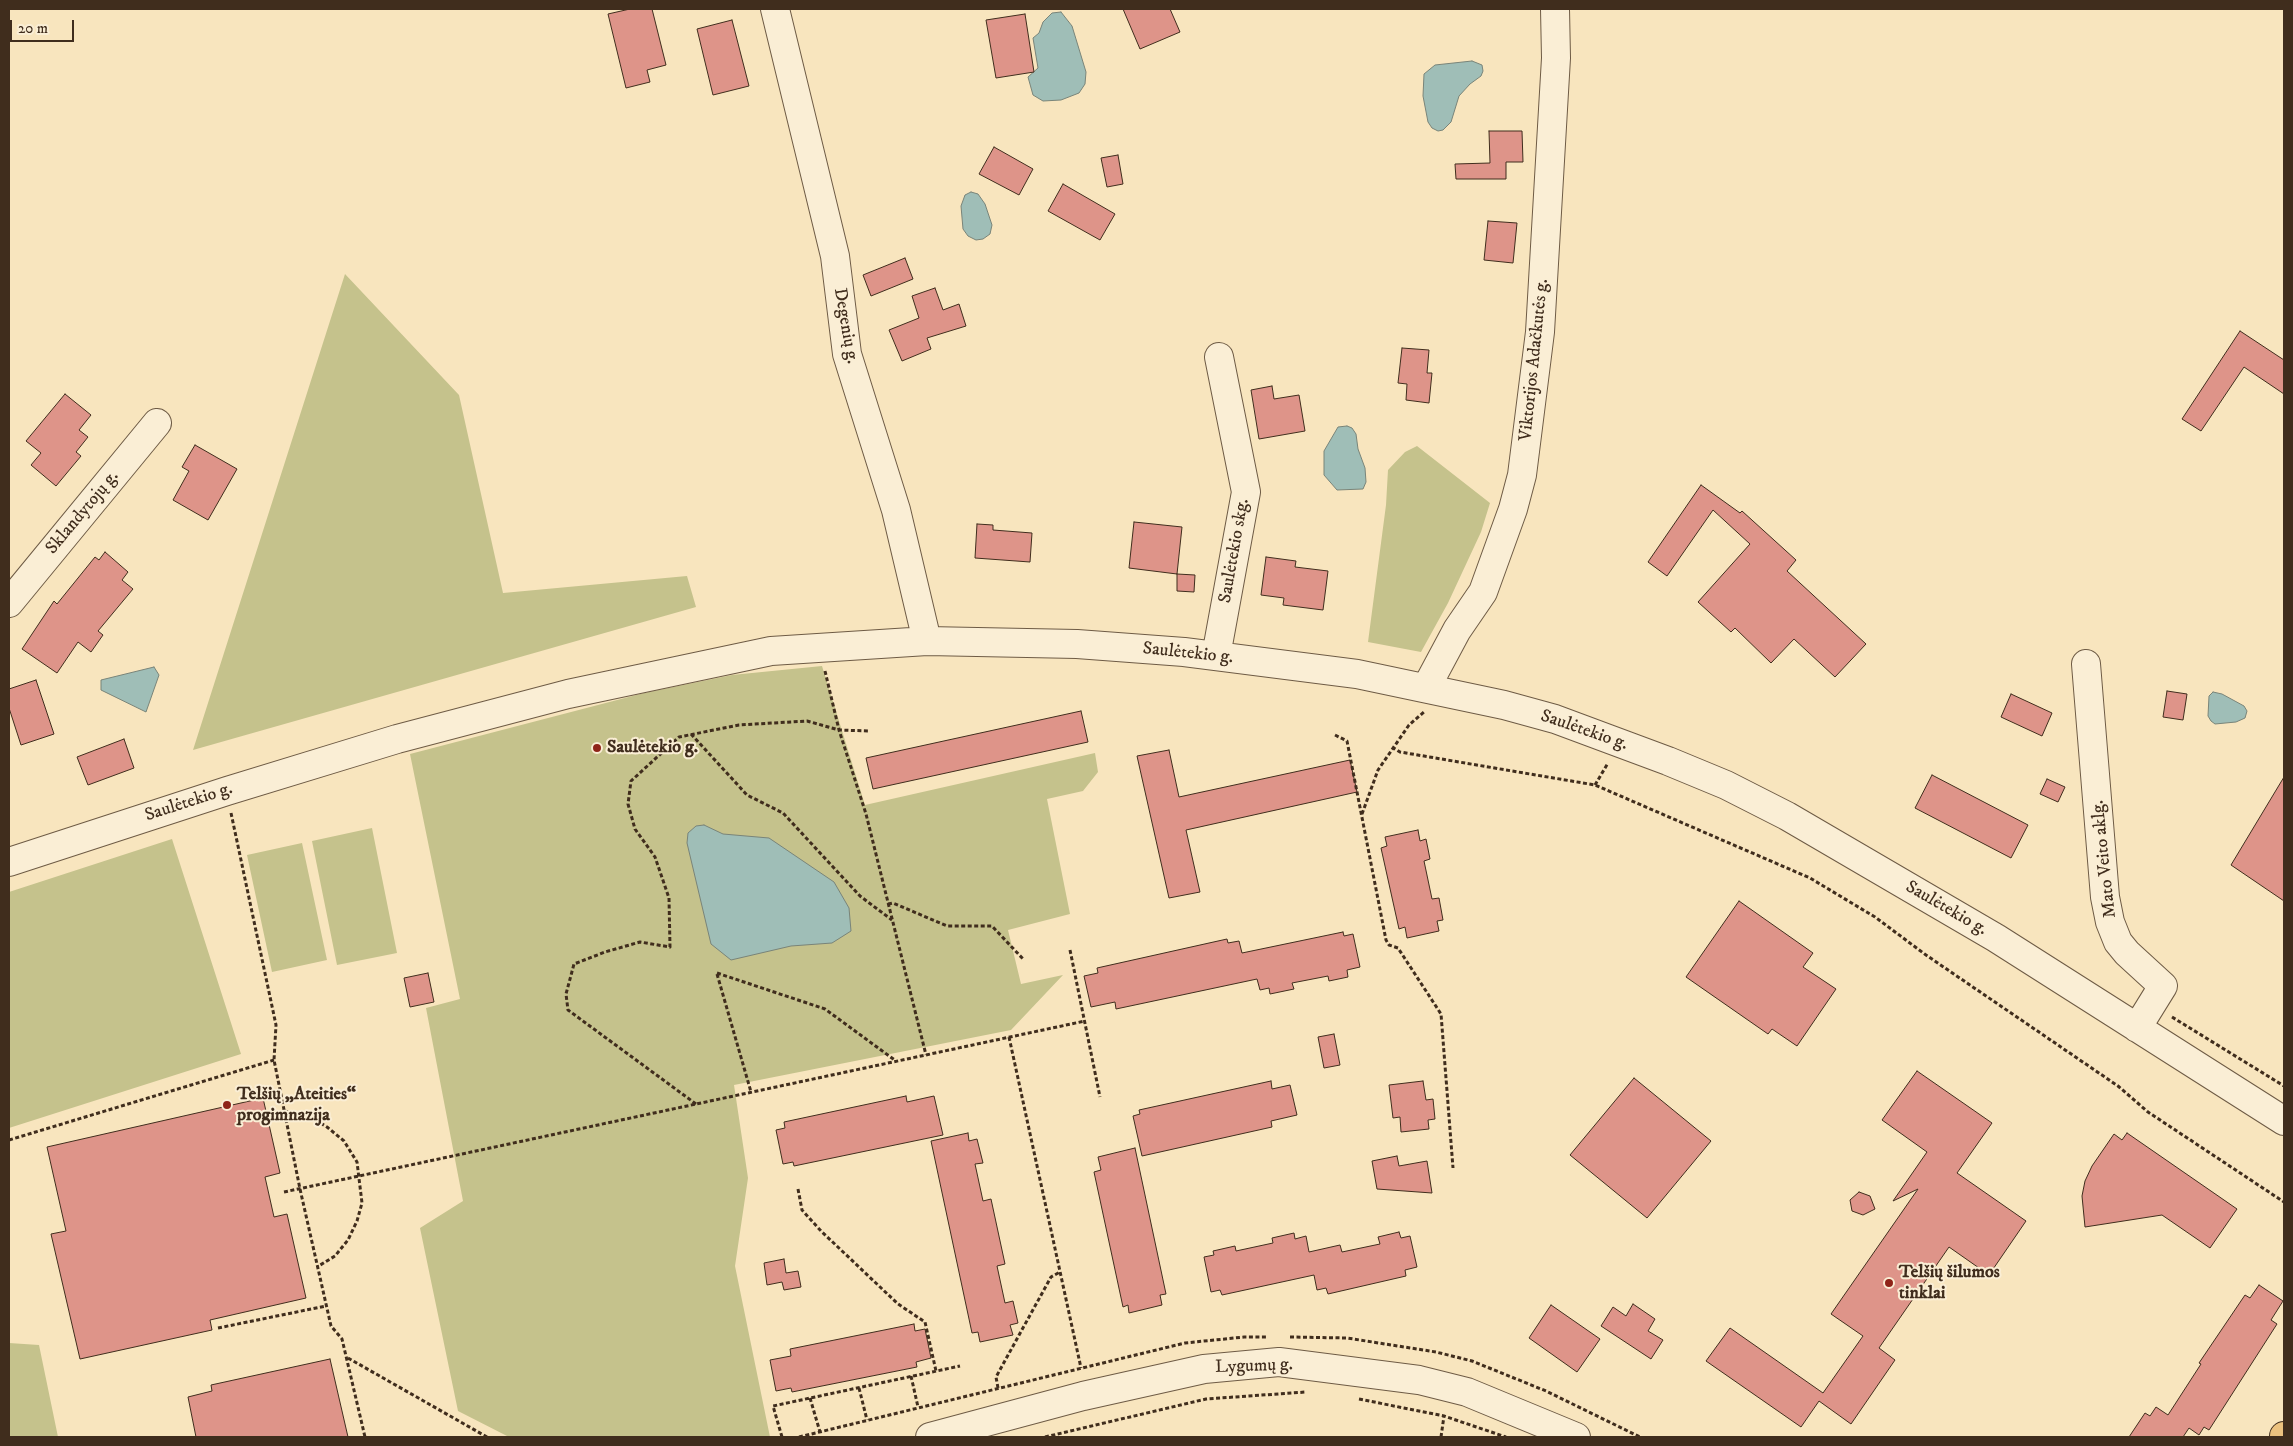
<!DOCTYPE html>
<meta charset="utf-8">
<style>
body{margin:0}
#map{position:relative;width:2293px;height:1446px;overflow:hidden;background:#f8e5be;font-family:"IM FELL DW Pica",serif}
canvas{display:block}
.frame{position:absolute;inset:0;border:10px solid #402d1d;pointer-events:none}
.scale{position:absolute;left:10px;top:20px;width:64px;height:22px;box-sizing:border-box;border:2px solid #402d1d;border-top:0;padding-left:6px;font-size:15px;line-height:18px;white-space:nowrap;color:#402d1d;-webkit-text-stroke:4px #faeed5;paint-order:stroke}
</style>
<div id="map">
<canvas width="2293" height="1446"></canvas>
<div class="frame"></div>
<div class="scale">20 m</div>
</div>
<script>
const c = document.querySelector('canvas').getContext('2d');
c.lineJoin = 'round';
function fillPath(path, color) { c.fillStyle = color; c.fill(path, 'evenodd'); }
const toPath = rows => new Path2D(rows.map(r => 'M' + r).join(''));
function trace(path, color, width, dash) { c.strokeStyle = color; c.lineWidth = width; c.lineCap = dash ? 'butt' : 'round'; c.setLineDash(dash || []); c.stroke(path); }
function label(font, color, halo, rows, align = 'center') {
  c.font = font + ' "IM FELL DW Pica",serif'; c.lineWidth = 4; c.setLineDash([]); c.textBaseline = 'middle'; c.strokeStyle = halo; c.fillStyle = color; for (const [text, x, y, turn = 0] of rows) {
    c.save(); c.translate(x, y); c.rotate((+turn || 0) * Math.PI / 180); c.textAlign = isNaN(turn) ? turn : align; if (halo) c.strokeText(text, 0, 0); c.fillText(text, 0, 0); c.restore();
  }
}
fillPath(toPath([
 [345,274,459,395,503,593,687,576,696,607,193,750],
 [1417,446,1490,503,1481,532,1448,603,1421,652,1368,642,1386,505,1388,470,1405,452],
 [822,666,865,805,1095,753,1098,772,1083,791,1047,799,1070,914,1008,930,1021,984,1063,975,1011,1030,734,1085,748,1178,735,1266,770,1437,509,1437,458,1411,420,1228,463,1201,426,1008,460,999,410,754,644,693,732,675],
 [372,828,397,953,337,965,312,841],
 [172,839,241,1054,9,1128,9,892],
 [302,843,327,960,272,972,247,855],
 [9,1343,39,1345,58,1437,9,1437]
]), '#c5c28c');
const water = toPath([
 [1061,12,1072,26,1086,72,1085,84,1079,93,1061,100,1043,101,1033,95,1028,77,1038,68,1033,38,1039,33,1043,22,1052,13,1061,12],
 [1472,61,1482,65,1483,71,1481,76,1470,84,1459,96,1451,122,1443,130,1438,131,1432,128,1428,122,1423,96,1424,74,1435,65,1472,61],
 [971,192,978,194,985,204,992,225,990,234,983,239,976,240,968,236,963,229,961,206,965,195,971,192],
 [1347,426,1352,428,1356,434,1358,449,1365,468,1366,482,1363,489,1337,490,1324,475,1324,451,1338,427,1347,426],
 [154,667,159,675,146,712,101,690,101,680,154,667],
 [2213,692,2222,694,2244,706,2247,711,2245,718,2236,722,2215,724,2211,721,2208,716,2209,696,2213,692],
 [704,825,723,834,769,838,834,882,849,908,851,931,832,943,791,946,731,960,711,944,687,843,688,833,696,826,704,825]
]);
fillPath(water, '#9fbeb7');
trace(water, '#798479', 1);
const building = toPath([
 [630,9,652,9,666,65,647,70,650,82,626,88,608,14,630,9],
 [1123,9,1170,9,1180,32,1140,49,1123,9],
 [1025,14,1034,72,996,78,986,20,1025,14],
 [732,20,749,86,713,95,697,29,732,20],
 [1489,131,1522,131,1523,162,1506,162,1506,179,1456,179,1455,164,1490,163,1489,131],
 [994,147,1033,169,1019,195,979,174,994,147],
 [1118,155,1123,184,1107,187,1101,158,1118,155],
 [1063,184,1115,214,1100,240,1048,211,1063,184],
 [1488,221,1517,223,1513,263,1484,260,1488,221],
 [905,258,913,279,871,296,863,275,905,258],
 [935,288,943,310,959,304,966,326,927,338,931,349,902,361,889,330,919,318,912,296,935,288],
 [2240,331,2284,360,2284,394,2244,367,2201,431,2182,419,2240,331],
 [1402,348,1429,350,1427,373,1432,373,1429,403,1406,400,1407,384,1398,383,1402,348],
 [1272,386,1274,399,1299,395,1305,431,1259,439,1251,390,1272,386],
 [65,394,91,415,79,430,88,437,76,452,81,456,56,486,31,465,41,453,26,441,65,394],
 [195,445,237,469,208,520,173,500,189,471,182,467,195,445],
 [1701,485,1740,513,1742,511,1796,560,1787,571,1866,644,1835,677,1794,639,1771,663,1735,628,1731,632,1698,602,1750,544,1713,510,1667,576,1648,562,1701,485],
 [1134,522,1182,527,1177,574,1129,568,1134,522],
 [977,524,993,525,993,530,1032,533,1030,562,975,558,977,524],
 [105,552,128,572,122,580,133,589,98,631,103,635,91,652,78,642,57,673,22,649,54,601,57,604,95,557,99,560,105,552],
 [1266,557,1296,561,1295,567,1328,571,1323,610,1283,605,1284,598,1261,595,1266,557],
 [1177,574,1195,575,1194,592,1177,591,1177,574],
 [36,680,54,734,21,745,9,708,9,689,36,680],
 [2167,691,2187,694,2183,720,2163,717,2167,691],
 [2011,694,2052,713,2042,736,2001,717,2011,694],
 [1081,711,1088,742,873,789,866,758,1081,711],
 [124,739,134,768,88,785,77,757,124,739],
 [1169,750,1179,797,1350,760,1357,792,1186,830,1200,892,1169,898,1137,756,1169,750],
 [1932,775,2028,825,2011,858,1915,808,1932,775],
 [2284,777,2284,901,2231,865,2284,777],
 [2047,779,2065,787,2058,802,2040,794,2047,779],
 [1418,830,1420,841,1426,839,1430,859,1424,861,1432,899,1439,898,1443,920,1437,921,1439,931,1407,938,1405,927,1399,929,1381,848,1387,846,1385,837,1418,830],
 [1739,901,1813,953,1803,967,1836,989,1797,1046,1772,1029,1768,1034,1686,977,1739,901],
 [1343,932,1344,936,1353,934,1360,967,1347,970,1348,977,1329,981,1328,976,1292,983,1294,989,1270,994,1269,988,1260,990,1257,979,1116,1009,1115,1002,1091,1007,1084,976,1098,973,1097,968,1227,939,1228,943,1239,941,1242,953,1343,932],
 [428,973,434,1002,410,1007,404,978,428,973],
 [1334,1034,1340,1065,1324,1068,1318,1037,1334,1034],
 [1917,1071,1992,1123,1957,1173,2026,1221,1989,1275,1949,1247,1879,1348,1895,1360,1851,1424,1819,1401,1801,1427,1706,1361,1730,1328,1823,1393,1863,1336,1831,1314,1918,1189,1893,1201,1927,1152,1882,1120,1917,1071],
 [1634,1078,1711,1141,1647,1218,1570,1155,1634,1078],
 [1271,1081,1272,1089,1290,1085,1297,1115,1271,1121,1272,1127,1142,1156,1133,1116,1140,1114,1139,1110,1271,1081],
 [1423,1081,1426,1100,1433,1099,1435,1119,1428,1120,1429,1129,1401,1132,1400,1117,1393,1118,1389,1085,1423,1081],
 [906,1096,907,1102,934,1096,943,1135,794,1166,793,1162,783,1164,776,1130,785,1128,784,1122,906,1096],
 [263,1098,280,1173,265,1177,274,1217,287,1214,306,1298,210,1320,212,1330,80,1359,51,1234,66,1231,47,1147,263,1098],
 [968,1133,969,1141,977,1139,983,1163,975,1164,983,1201,991,1199,1005,1264,997,1266,1005,1303,1013,1301,1018,1323,1010,1325,1013,1335,980,1342,978,1332,972,1333,931,1141,968,1133],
 [2127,1133,2237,1209,2210,1248,2162,1215,2085,1227,2082,1196,2085,1181,2092,1166,2114,1134,2122,1140,2127,1133],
 [1135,1148,1166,1294,1160,1295,1162,1305,1129,1313,1128,1305,1123,1307,1094,1172,1101,1170,1098,1157,1135,1148],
 [1397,1156,1399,1166,1427,1161,1432,1193,1377,1189,1372,1161,1397,1156],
 [1859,1192,1870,1196,1875,1209,1863,1215,1852,1211,1850,1200,1859,1192],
 [1399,1232,1401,1238,1410,1236,1417,1267,1405,1270,1406,1276,1328,1294,1326,1288,1317,1290,1314,1275,1222,1295,1220,1290,1211,1292,1204,1257,1214,1255,1213,1251,1235,1246,1236,1251,1273,1243,1272,1238,1294,1233,1295,1239,1306,1236,1309,1252,1340,1245,1342,1252,1380,1244,1378,1237,1399,1232],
 [784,1259,786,1273,798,1271,801,1287,784,1290,782,1282,767,1285,764,1263,784,1259],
 [2259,1285,2283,1301,2271,1320,2277,1324,2209,1430,2204,1427,2199,1435,2189,1428,2183,1437,2129,1437,2145,1413,2150,1416,2156,1407,2168,1415,2201,1364,2199,1363,2245,1295,2250,1298,2259,1285],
 [1633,1304,1655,1319,1648,1331,1663,1340,1651,1359,1601,1326,1613,1307,1626,1316,1633,1304],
 [1551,1305,1600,1339,1577,1372,1529,1338,1551,1305],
 [914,1324,915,1331,925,1329,931,1358,916,1362,917,1367,792,1392,791,1388,776,1391,770,1360,791,1356,790,1349,914,1324],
 [330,1359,348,1437,196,1437,188,1397,212,1391,211,1385,330,1359]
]);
fillPath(building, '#de9489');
trace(building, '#402d1d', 1);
const minor = toPath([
 [775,9,835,256,847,354,896,510,927,641],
 [9,603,157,423],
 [1216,656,1246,492,1219,357],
 [2086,664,2105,897,2110,922,2118,942,2127,953,2163,986,2137,1028],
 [1426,688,1457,630,1483,592,1513,509,1522,475,1540,332,1556,58,1555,9],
 [9,862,227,791,397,739,568,694,771,651,927,641,1077,644,1184,652,1357,674,1504,705,1555,719,1668,761,1726,785,1787,816,1996,938,2284,1121],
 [930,1437,1083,1396,1204,1369,1279,1362,1419,1380,1467,1392,1576,1437]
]);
const major = toPath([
 [2284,1437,2284,1436]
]);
trace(minor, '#6e5b45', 30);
trace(major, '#402d1d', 30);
trace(toPath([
 [825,671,839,730,866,814,926,1055],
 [691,734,747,795,783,813,860,896,892,920],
 [1335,735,1347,741,1386,940,1389,945,1398,948,1441,1014,1453,1168],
 [1392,747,1400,752,1595,785,1810,878,1875,917,1926,955,2118,1086,2148,1112,2284,1202],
 [1595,785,1608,763],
 [231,813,276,1025,274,1060,300,1189,331,1326,342,1339,365,1437],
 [1362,814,1378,770,1409,725,1424,712],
 [888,904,893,903,947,926,992,926,1024,960],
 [1070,950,1100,1097],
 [717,973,825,1009,896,1061],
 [717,974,751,1092],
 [2172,1017,2284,1086],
 [1009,1037,1081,1368],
 [696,1104,568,1010,566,994,574,964,605,952,640,942,670,947,669,898,655,857,635,829,628,804,631,781,679,737,739,725,807,721,839,730,869,731],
 [284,1111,309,1116,327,1127,344,1141,357,1162,362,1203,357,1221,348,1240,335,1256,317,1267],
 [9,1140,274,1060],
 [798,1189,802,1210,821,1231,898,1304,925,1322,936,1371],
 [284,1192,1085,1021],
 [218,1328,326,1306],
 [1290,1337,1347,1338,1436,1352,1472,1361,1546,1391,1640,1437],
 [348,1358,487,1437],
 [911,1376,918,1407],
 [859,1388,867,1420],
 [998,1388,996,1377,1051,1277,1060,1272],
 [810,1398,820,1432],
 [1359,1399,1444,1416,1506,1437],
 [782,1437,773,1406,960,1366],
 [799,1437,1185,1343,1244,1337,1266,1337],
 [1045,1437,1206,1399,1306,1392],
 [1441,1437,1444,1416]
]), '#402d1d', 3, [4, 2.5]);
trace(minor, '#faeed5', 28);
trace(major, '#ecc27f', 28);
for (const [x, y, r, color] of [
 [597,748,5,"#8f2418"],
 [227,1105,5,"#8f2418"],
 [1889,1283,5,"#8f2418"]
]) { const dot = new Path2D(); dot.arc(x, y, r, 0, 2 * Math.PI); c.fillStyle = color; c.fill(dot); trace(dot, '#faeed5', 2); }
label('18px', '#402d1d', '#faeed5', [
 ["Degenių g.",845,326,80],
 ["Viktorijos Adačkutės g.",1535,360,-84],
 ["Sklandytojų g.",83,513,-50],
 ["Saulėtekio skg.",1235,551,-80],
 ["Saulėtekio g.",1188,654,6],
 ["Saulėtekio g.",1584,731,19],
 ["Saulėtekio g.",189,803,-18],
 ["Mato Veito aklg.",2105,859,-96],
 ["Saulėtekio g.",1946,909,30],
 ["Lygumų g.",1254,1367,-2]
]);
label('bold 18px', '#402d1d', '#faeed5', [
 ["Saulėtekio g.",607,748],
 ["Telšių „Ateities“",237,1095],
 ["progimnazija",237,1116],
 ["Telšių šilumos",1899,1273],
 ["tinklai",1899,1294]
], 'left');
</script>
